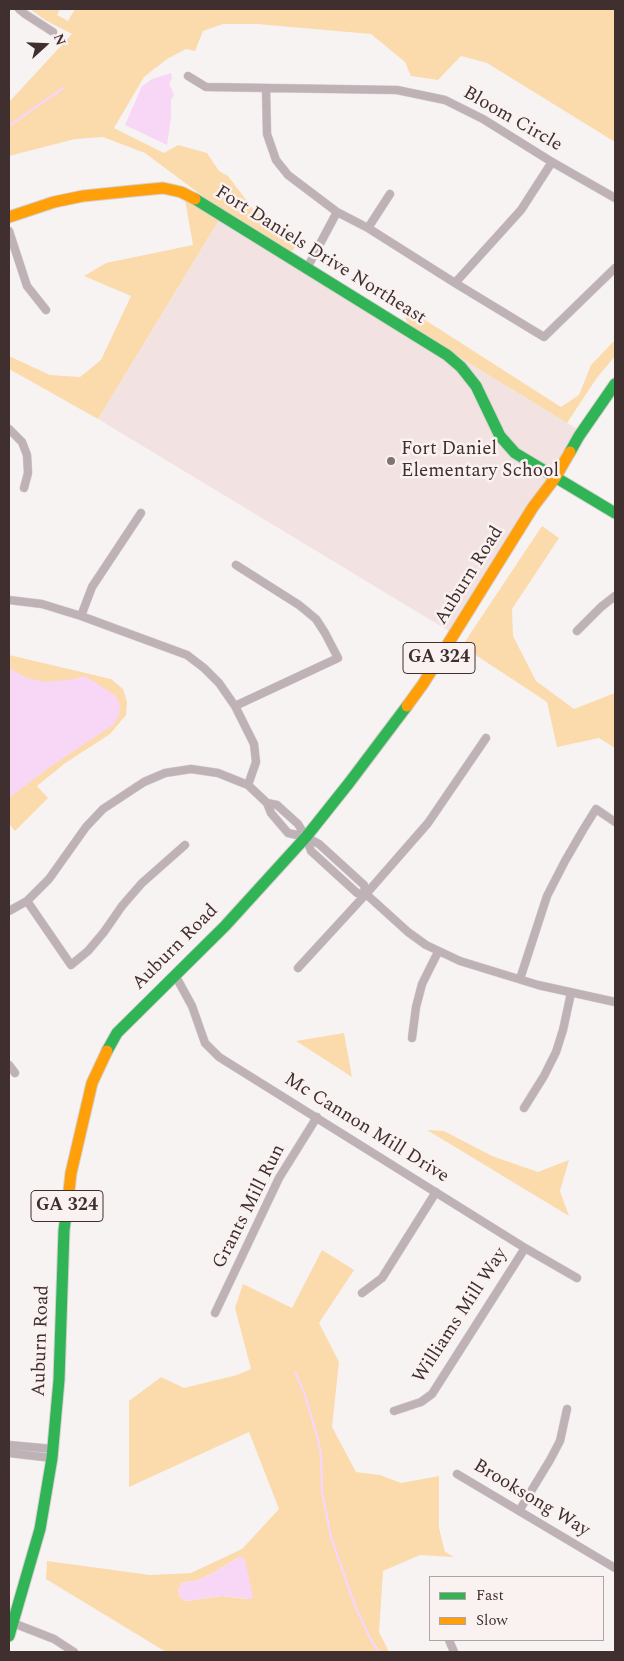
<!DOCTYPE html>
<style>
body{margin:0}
#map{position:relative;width:624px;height:1661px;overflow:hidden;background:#f8f3f3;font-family:Spectral,serif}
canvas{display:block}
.frame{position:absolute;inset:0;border:10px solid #3f2f2e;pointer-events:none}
.legend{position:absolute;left:429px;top:1576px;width:175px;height:65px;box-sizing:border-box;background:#faf1f1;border:1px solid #afa3a3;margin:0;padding:6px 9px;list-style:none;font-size:15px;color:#3f2f2e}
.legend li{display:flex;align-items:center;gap:10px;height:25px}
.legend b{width:25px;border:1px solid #afa3a3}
.north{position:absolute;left:20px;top:20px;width:50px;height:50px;-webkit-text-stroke:4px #faf1f1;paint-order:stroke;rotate:70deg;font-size:14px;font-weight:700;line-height:20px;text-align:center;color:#3f2f2e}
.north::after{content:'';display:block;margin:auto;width:18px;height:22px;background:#3f2f2e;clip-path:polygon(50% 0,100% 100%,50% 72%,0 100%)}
</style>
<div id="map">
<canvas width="624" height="1661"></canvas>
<div class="frame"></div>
<ul class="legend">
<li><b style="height:6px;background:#30b455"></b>Fast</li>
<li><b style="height:6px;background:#ff9f0a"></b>Slow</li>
</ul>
<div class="north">N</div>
</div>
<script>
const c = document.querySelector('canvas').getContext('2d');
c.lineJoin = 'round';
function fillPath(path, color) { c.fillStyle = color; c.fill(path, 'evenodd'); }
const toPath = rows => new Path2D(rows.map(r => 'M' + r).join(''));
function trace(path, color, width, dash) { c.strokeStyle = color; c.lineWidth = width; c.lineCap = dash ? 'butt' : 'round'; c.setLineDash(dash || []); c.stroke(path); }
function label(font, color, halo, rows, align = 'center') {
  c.font = font + ' Spectral,serif'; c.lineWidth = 5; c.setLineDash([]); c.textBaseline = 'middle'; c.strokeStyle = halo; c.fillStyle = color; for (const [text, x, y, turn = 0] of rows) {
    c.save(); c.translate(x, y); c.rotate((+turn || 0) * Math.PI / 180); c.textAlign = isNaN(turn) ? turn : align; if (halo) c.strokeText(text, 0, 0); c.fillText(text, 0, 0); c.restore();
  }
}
fillPath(toPath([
 [224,212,582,432,457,636,98,419]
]), '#f2e3e2');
fillPath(toPath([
 [30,9,60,9,57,15,68,21,75,9,615,9,615,142,487,63,461,56,438,80,411,76,405,62,371,34,257,24,223,24,203,31,195,51,186,49,167,59,144,77,114,128,164,153,178,145,207,153,219,171,228,176,253,209,300,240,290,254,224,212,145,153,103,137,75,139,9,156,9,102,72,34,45,20],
 [185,200,219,220,98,419,9,369,9,356,50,375,80,377,101,360,131,296,84,276,106,263,193,245],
 [411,311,561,407,579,395,591,365,615,340,615,356,596,379,567,423,409,326,404,315],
 [542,526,559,538,512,609,513,636,536,681,574,709,615,693,615,748,599,738,557,747,547,702,462,646],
 [9,655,111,679,123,689,127,702,126,715,110,734,64,764,37,786,48,798,15,831,9,824],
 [344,1033,352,1077,296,1041],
 [427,1130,444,1131,492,1156,538,1172,569,1160,560,1191,569,1216],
 [322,1250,354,1270,319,1323,339,1362,332,1427,356,1472,380,1475,401,1483,439,1476,439,1528,445,1552,454,1557,420,1555,383,1571,379,1632,389,1652,166,1652,46,1579,47,1561,150,1575,191,1573,242,1549,279,1509,249,1432,129,1487,129,1401,161,1377,184,1388,237,1375,251,1369,235,1308,243,1284,292,1308],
 [239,1557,245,1560,247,1599,222,1596,186,1601,180,1597,178,1589,182,1583,198,1580,211,1574]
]), '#fbdaac');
fillPath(toPath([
 [171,73,172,79,169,83,174,95,171,100,171,118,167,145,125,125,142,86,152,79],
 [9,668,25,677,45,682,75,679,83,676,90,679,116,696,120,705,119,716,113,725,50,767,9,798],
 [239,1557,243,1557,245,1560,252,1592,253,1598,251,1599,222,1596,185,1601,180,1597,178,1589,182,1583,198,1580,211,1574]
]), '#f7d7f5');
trace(toPath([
 [9,126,63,88],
 [295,1372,304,1392,318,1439,321,1455,322,1492,331,1537,355,1606,370,1638,379,1652]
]), '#f7d7f5', 2.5);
const street = toPath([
 [19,9,25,14,53,32],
 [188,76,206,87,397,90,445,100,483,119,552,162,615,198],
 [266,89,267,134,276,160,288,175,337,212,368,228,455,283,544,337,615,268],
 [368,228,390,194],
 [9,231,27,286,46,310],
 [307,268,337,212],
 [455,283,521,210,552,162],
 [9,429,22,442,27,455,28,473,24,488],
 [9,600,42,604,81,616,187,655,204,668,219,683,235,706,254,744,256,762,248,785],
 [81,616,92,587,141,513],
 [577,631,601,607,615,596],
 [235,706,338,658,325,633,316,619,299,605,236,565],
 [267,803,271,813,288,833,306,837,319,844,364,885,366,894,408,932,426,945,460,961,538,985,615,1002],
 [27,901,71,965,88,951,104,932,122,906,142,883,185,845],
 [9,911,27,901,49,879,86,827,103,809,144,782,165,773,191,769,218,773,248,785,267,803,277,805,298,824,306,837,311,851,357,893,366,894],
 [298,968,366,894,428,823,486,738],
 [175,975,192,1006,205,1043,219,1057,525,1248,577,1278],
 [520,979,547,896,565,861,583,830,596,809,615,822],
 [412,1038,416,1007,422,984,438,952],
 [9,1065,15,1073],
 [524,1108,544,1076,556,1052,563,1030,571,993],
 [362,1293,382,1278,436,1192],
 [215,1313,279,1178,317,1117],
 [394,1411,421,1402,432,1394,525,1248],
 [9,1445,53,1449],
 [9,1453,52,1458],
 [457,1474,615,1568],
 [519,1511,550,1460,560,1441,567,1409],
 [13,1623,54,1639,74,1652],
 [449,1640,454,1652]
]);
const fast = toPath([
 [195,199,447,355,461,367,476,386,500,436,515,453,615,513],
 [570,452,579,436,615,384],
 [107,1051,117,1033,225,926,306,837,349,783,407,706],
 [9,1636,40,1529,52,1458,59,1380,64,1230,68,1200]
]);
const slow = toPath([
 [9,217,54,202,83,196,132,191,163,188,181,192,195,199],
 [407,706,423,684,533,507,555,478,570,452],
 [68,1200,71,1173,92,1083,107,1051]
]);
trace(street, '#d6d1d0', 9);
trace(fast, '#d6d1d0', 13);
trace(slow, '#d6d1d0', 13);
trace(street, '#bfb2b7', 8);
trace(fast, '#30b455', 11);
trace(slow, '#ff9f0a', 11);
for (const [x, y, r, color] of [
 [391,461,5,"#807473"]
]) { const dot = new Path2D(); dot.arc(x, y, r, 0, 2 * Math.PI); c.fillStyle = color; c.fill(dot); trace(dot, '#faf1f1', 2); }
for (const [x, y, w] of [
 [439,658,72],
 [67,1206,72]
]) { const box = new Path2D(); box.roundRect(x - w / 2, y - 15.5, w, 31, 4); c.fillStyle = '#faf1f1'; c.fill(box); trace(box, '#3f2f2e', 1); }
label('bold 18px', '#3f2f2e', null, [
 ["GA 324",439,658],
 ["GA 324",67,1206]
]);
label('19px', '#3f2f2e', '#faf1f1', [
 ["Bloom Circle",512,120,30],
 ["Fort Daniels Drive Northeast",320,256,32],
 ["Auburn Road",470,576,-58],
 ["Auburn Road",176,948,-45],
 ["Mc Cannon Mill Drive",366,1129,32],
 ["Grants Mill Run",250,1207,-63],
 ["Williams Mill Way",461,1316,-57],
 ["Auburn Road",42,1341,-88],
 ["Brooksong Way",531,1499,31]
]);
label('19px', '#3f2f2e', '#faf1f1', [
 ["Fort Daniel",401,450],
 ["Elementary School",401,472]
], 'left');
</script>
